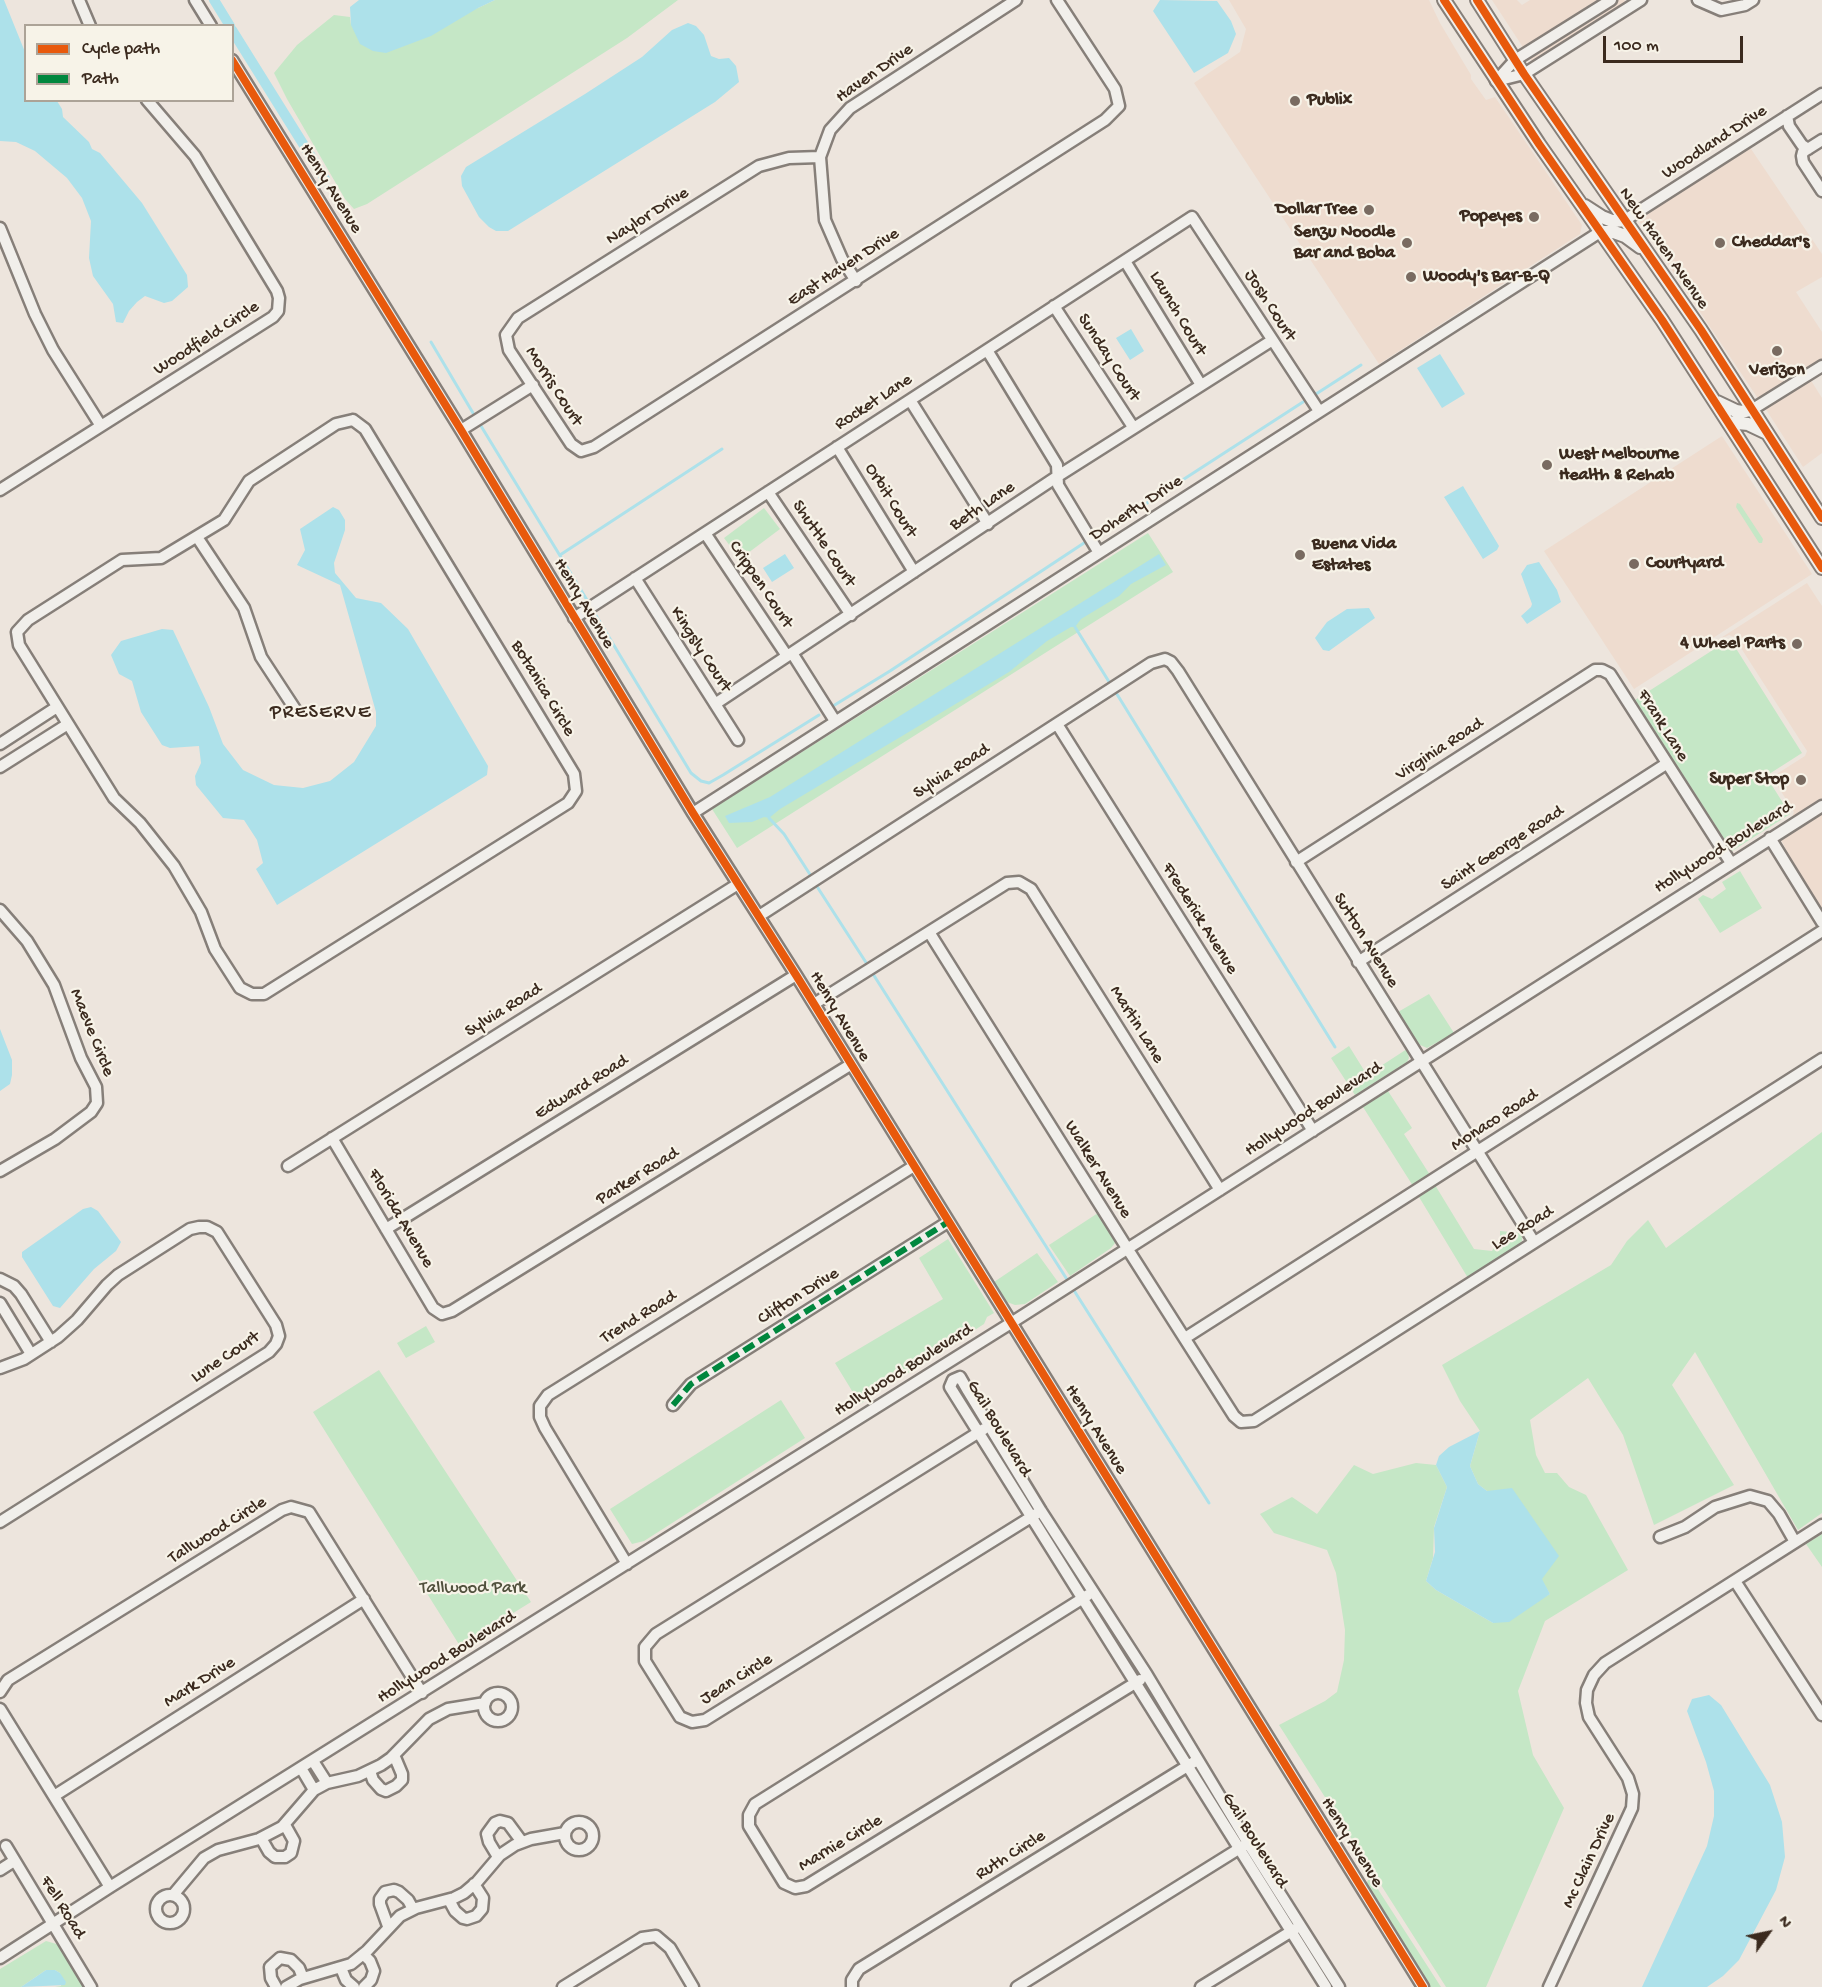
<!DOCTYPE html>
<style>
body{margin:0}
#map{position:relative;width:1822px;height:1987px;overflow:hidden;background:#ede5dd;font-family:"Gochi Hand",sans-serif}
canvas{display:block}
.legend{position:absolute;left:24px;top:24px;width:210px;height:78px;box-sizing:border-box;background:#f7f3e8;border:2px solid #aca397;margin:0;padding:8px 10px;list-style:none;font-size:18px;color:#3b2a1e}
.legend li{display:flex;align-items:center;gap:12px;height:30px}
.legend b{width:30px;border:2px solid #aca397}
.north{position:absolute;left:1738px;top:1903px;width:60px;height:60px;-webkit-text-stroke:4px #f7f3e8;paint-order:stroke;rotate:57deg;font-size:16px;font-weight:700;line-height:24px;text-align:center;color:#3b2a1e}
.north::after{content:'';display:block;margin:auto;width:21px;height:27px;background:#3b2a1e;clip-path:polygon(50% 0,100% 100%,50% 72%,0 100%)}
.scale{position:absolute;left:1603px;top:36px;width:140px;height:27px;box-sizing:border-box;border:3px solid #3b2a1e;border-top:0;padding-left:8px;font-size:18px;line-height:21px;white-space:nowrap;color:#3b2a1e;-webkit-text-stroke:4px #f7f3e8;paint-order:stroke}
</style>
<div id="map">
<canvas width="1822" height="1987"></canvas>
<ul class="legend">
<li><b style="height:8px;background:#e8590c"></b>Cycle path</li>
<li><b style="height:8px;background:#00873e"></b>Path</li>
</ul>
<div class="north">N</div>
<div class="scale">100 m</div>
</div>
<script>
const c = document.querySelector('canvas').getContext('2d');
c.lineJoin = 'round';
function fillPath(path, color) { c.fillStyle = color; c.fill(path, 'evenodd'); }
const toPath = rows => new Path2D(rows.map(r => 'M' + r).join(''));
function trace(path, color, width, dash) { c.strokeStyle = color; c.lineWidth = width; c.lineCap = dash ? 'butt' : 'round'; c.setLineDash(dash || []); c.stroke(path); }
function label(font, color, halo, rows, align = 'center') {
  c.font = font + ' "Gochi Hand",sans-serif'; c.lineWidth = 4.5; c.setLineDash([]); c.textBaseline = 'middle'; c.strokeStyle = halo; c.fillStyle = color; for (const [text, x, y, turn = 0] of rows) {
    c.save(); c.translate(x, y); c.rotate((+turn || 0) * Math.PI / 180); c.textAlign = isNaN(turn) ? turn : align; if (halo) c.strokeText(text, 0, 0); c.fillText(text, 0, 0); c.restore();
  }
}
fillPath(toPath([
 [1229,0,1429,0,1440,23,1471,75,1471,79,1486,100,1495,97,1582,225,1580,234,1379,364,1194,83,1240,52,1246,29],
 [1492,0,1517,0,1522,5,1530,0,1624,0,1626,3,1532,61],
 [1749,146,1822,254,1822,277,1796,292,1822,332,1822,360,1759,400,1637,218],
 [1810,379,1822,398,1822,453,1803,467,1765,408],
 [1722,436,1812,574,1634,689,1544,551],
 [1807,583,1822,606,1822,800,1776,829,1792,817,1794,812,1772,777,1805,756,1807,751,1734,637,1729,635,1716,641],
 [1822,812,1822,917,1780,838]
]), '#eedccf');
fillPath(toPath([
 [495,0,678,0,627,38,367,204,354,209,345,199,287,99,274,73,297,45,334,15,350,17,351,25,478,8],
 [1737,503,1740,504,1763,539,1762,543,1759,543,1736,507],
 [764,508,780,529,740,559,724,538],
 [1148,533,1173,572,737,848,712,809],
 [1730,639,1802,753,1766,776,1790,814,1732,851,1635,700],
 [1740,871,1762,908,1720,933,1698,899,1703,895,1712,899,1726,889,1722,882],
 [1429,994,1454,1033,1427,1048,1418,1044,1398,1012],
 [1349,1046,1367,1075,1407,1049,1409,1058,1407,1062,1355,1095,1331,1058],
 [1388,1091,1412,1128,1404,1134,1430,1175,1413,1186,1363,1107],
 [1822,1132,1822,1513,1798,1530,1695,1352,1672,1385,1734,1485,1654,1525,1623,1435,1588,1378,1530,1420,1536,1455,1545,1473,1557,1473,1569,1487,1586,1495,1628,1570,1545,1621,1518,1691,1533,1755,1564,1808,1486,1987,1446,1987,1279,1725,1325,1701,1337,1692,1344,1660,1345,1630,1336,1573,1327,1550,1274,1533,1260,1514,1292,1497,1317,1514,1354,1465,1373,1474,1416,1463,1436,1465,1447,1487,1434,1527,1433,1558,1426,1581,1436,1590,1493,1623,1550,1594,1487,1491,1478,1484,1470,1466,1480,1431,1460,1401,1442,1365,1611,1265,1627,1241,1648,1220,1666,1248],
 [1435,1185,1474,1249,1492,1251,1500,1238,1500,1231,1522,1233,1522,1241,1514,1249,1468,1278,1419,1197],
 [1098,1213,1113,1236,1115,1243,1111,1248,1070,1276,1049,1245],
 [948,1239,994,1313,987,1317,984,1324,860,1404,835,1363,943,1299,919,1258],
 [1037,1253,1058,1282,1025,1304,1015,1305,1007,1302,994,1282],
 [426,1326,435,1342,406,1358,397,1343],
 [379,1370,531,1602,460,1646,313,1412],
 [781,1400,805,1438,644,1541,632,1544,610,1509],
 [1822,1534,1822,1567,1806,1544],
 [1370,1877,1441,1987,1430,1987,1366,1884],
 [46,1941,60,1945,85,1987,55,1987,61,1986,60,1973,55,1970,46,1970,21,1987,0,1987,0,1969]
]), '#c5e7c6');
fillPath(toPath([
 [0,0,4,0,25,52,26,100,57,101,62,109,63,117,89,142,92,149,100,153,142,203,187,275,188,287,172,301,164,303,145,296,137,302,129,311,123,323,116,322,113,304,93,276,89,258,91,221,82,198,67,178,35,151,16,142,0,141],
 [359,0,495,0,478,8,431,36,386,53,373,51,360,44,351,25,350,7],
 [1160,0,1217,1,1231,21,1236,34,1228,53,1194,73,1153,11],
 [688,23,696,26,704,35,711,56,719,59,729,58,736,66,739,82,715,102,508,231,496,231,489,227,479,217,462,186,461,176,466,167,585,94,642,57,672,30],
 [1131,329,1144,351,1130,360,1116,338],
 [1440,354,1465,394,1442,408,1417,368],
 [1463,486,1499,546,1497,550,1483,559,1444,497],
 [333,507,339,510,345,520,345,530,334,563,335,573,356,598,381,603,408,629,488,766,487,775,277,905,256,869,263,863,257,840,244,820,223,818,196,785,195,776,201,763,199,746,170,748,162,745,141,712,132,681,119,674,111,655,121,641,162,629,173,630,209,707,223,744,243,770,274,785,303,788,330,781,354,762,376,726,376,712,340,585,297,565,305,550,300,529],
 [785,554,794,568,772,582,763,568],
 [1159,554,1166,565,1131,584,1119,596,1081,619,1075,627,1071,627,1047,641,1009,672,780,809,769,818,764,817,752,822,729,823,725,816,770,797],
 [1539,562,1557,590,1561,602,1527,624,1521,616,1531,607,1532,604,1521,574,1527,565],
 [1369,608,1375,618,1329,651,1323,650,1315,638,1327,622,1347,609],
 [0,1029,12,1060,12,1075,10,1084,0,1091],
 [91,1207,98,1211,121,1242,116,1251,94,1269,60,1308,53,1306,22,1257,22,1252,83,1209],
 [1480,1431,1470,1466,1478,1484,1487,1491,1512,1488,1559,1556,1542,1579,1550,1594,1509,1622,1493,1623,1436,1590,1426,1581,1435,1552,1434,1528,1447,1487,1436,1465,1439,1456,1449,1447],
 [1709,1695,1721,1705,1770,1785,1782,1822,1785,1857,1776,1890,1739,1960,1723,1976,1707,1987,1642,1987,1707,1846,1714,1816,1714,1791,1706,1762,1687,1711,1692,1699],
 [46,1970,55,1970,60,1973,66,1982,65,1985,21,1987]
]), '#ade1ea');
trace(toPath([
 [431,342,473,413],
 [1316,394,1361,365],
 [481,426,587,600],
 [1096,536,1303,402],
 [560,555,722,449],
 [595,614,691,773,701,781,709,783,723,775,819,715],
 [1075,627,1111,685],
 [1115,691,1335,1047],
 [833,706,890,671,1087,541],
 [769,818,784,834,811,876],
 [816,885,867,964],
 [873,974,1209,1503]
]), '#ade1ea', 3);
trace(toPath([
 [214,0,230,26],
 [232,30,325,179]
]), '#ade1ea', 10);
const minor = toPath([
 [79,0,90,26],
 [195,0,211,26],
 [1698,0,1721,10,1745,5,1753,0],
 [232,60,461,430,693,813,796,975,1423,1987],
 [1496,81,1524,74,1641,0],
 [1496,81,1515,60,1611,0],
 [1787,116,1789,126,1802,145,1808,149],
 [1822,140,1803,152,1802,156,1803,162,1822,191],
 [820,157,789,158,759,166,518,318,506,335,509,350,571,444,581,451,594,447,1105,120,1119,106,1115,89,1057,0],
 [1625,220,1822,94],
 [0,228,35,314,53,350,101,426],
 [1125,261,1201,385],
 [856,281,842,259,825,220,820,157,830,130,850,108,1016,0],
 [1054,306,1133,427],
 [987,350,1057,465,1058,485,1099,553],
 [910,400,988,524],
 [1753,409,1822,366],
 [353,420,365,429,574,774,576,791,568,803,264,994,252,994,240,988,215,949,201,912,174,866,140,823,114,798,19,645,17,632,28,620,122,560,161,558,224,520,249,481,336,424,353,420],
 [461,430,533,385],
 [837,447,914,572],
 [0,490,273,317,278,311,279,298,277,291,195,156,147,100],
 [768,492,851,615],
 [705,533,787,656],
 [197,537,244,608,261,657,295,709],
 [635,578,738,740],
 [574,618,1192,217,1319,411],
 [792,653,835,721],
 [715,704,1058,476,1271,341],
 [1057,724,1313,1131],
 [0,744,57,707],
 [0,767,68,724],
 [693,813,1600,232],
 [1770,838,1822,922],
 [1296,862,1595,670,1602,670,1610,674,1731,863],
 [0,910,27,941,54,985,81,1058,96,1087,97,1103,91,1112,55,1139,0,1171],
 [759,916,1151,663,1165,659,1171,662,1178,671,1534,1242],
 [929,932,1127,1248,1234,1416,1241,1422,1254,1421,1822,1059],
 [1358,962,1666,764],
 [814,1004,1007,883,1019,882,1031,889,1220,1190],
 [332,1138,433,1308,442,1314,452,1311,850,1065],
 [288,1166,738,884],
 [386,1229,796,975],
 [0,1279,14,1286,21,1294,51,1342],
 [0,1303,31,1354],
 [1185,1338,1822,931],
 [0,1368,24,1359,58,1337,77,1320,107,1285,118,1275,190,1229,199,1227,207,1227,217,1232,276,1325,279,1336,276,1344,269,1352,0,1522],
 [673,1405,691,1384,948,1222],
 [984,1429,656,1634,645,1647,645,1661,680,1717,692,1722,705,1720,1036,1514],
 [1660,1537,1685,1527,1715,1507,1750,1496,1768,1501,1779,1514,1795,1542],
 [627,1564,545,1428,540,1417,540,1406,548,1395,914,1166],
 [1735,1581,1822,1715],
 [1088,1595,755,1804,749,1815,749,1826,784,1883,795,1888,806,1886,1140,1680],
 [0,1692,8,1680,282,1510,291,1507,309,1512,422,1693],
 '484 1707a14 14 0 1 1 28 0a14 14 0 1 1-28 0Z',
 [0,1709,110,1887],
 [313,1761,327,1783],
 [301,1768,314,1790],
 [370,1771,373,1780,381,1789,386,1791,396,1786,402,1780,402,1774,394,1755],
 [54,1796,364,1599],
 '565 1836a14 14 0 1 1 28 0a14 14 0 1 1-28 0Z',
 [261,1838,269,1852,275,1857,285,1857,291,1853,294,1841,285,1825],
 [6,1846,91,1987],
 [498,1857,489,1842,487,1834,495,1823,500,1821,508,1823,522,1842],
 [0,1870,14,1861],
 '156 1909a14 14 0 1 1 28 0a14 14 0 1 1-28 0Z',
 [173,1895,204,1858,218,1850,259,1839,282,1827,314,1790,327,1783,358,1776,381,1765,391,1758,429,1719,448,1709,485,1703],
 [449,1900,455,1911,463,1918,467,1919,476,1916,482,1909,483,1898,474,1884],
 [388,1926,380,1904,380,1899,385,1892,394,1890,399,1892,408,1900,413,1909],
 [363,1954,370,1961,374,1971,371,1980,364,1987],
 [0,1958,110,1887,1011,1323,1822,806],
 [341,1968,346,1980,354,1987],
 [276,1987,271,1978,270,1967,280,1958,291,1960,299,1968,303,1978],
 [286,1987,300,1979,351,1964,367,1951,400,1916,416,1908,454,1898,464,1893,477,1882,500,1855,515,1845,531,1839,565,1833],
 [563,1987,642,1938,656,1936,670,1948,693,1987],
 [852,1987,852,1980,859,1969,1194,1762],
 [1017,1987,1245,1845],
 [1201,1987,1295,1929],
 [1326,1987,950,1387,953,1380,960,1377,968,1391,1041,1511,1147,1675,1248,1843,1339,1987],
 [1549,1987,1632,1808,1633,1794,1628,1778,1589,1717,1586,1703,1587,1690,1594,1675,1605,1663,1822,1525]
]);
const major = toPath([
 [1444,0,1539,144,1662,320,1822,568],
 [1477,0,1524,74,1701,330,1822,518],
 [1585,206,1602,217,1612,221,1625,220],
 [1600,232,1614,232,1625,236,1640,247],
 [1717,402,1736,411,1742,412,1753,409],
 [1728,422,1748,424,1767,433]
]);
trace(minor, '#867f79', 15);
trace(major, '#867f79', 16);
trace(minor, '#f1efeb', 10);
trace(major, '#f1efeb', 12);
trace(toPath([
 [673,1405,691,1384,948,1222]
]), '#00873e', 6, [12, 6]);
trace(toPath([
 [1444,0,1539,144,1662,320,1822,568],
 [1477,0,1524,74,1701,330,1822,518],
 [232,60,461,430,693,813,796,975,1423,1987]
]), '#e8590c', 8);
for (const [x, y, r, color] of [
 [1295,101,6,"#796b61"],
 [1369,210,6,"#796b61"],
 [1534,217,6,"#796b61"],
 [1407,243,6,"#796b61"],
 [1720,243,6,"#796b61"],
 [1411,277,6,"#796b61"],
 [1777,351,6,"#796b61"],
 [1547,465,6,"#796b61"],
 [1300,555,6,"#796b61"],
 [1634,564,6,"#796b61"],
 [1797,644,6,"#796b61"],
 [1801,780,6,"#796b61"]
]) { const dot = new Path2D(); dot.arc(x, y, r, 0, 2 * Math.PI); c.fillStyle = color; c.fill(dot); trace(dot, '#f7f3e8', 2); }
label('18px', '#3b2a1e', '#f7f3e8', [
 ["Haven Drive",875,74,-35],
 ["Woodland Drive",1715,143,-33],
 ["Henry Avenue",330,189,58],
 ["Naylor Drive",648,217,-32],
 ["New Haven Avenue",1663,249,55],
 ["East Haven Drive",844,268,-33],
 ["Josh Court",1269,306,57],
 ["Launch Court",1177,314,59],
 ["Woodfield Circle",207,339,-33],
 ["Sunday Court",1108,358,57],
 ["Morris Court",553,387,57],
 ["Rocket Lane",874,403,-33],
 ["Orbit Court",890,501,58],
 ["Beth Lane",983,507,-34],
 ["Doherty Drive",1137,509,-33],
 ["Shuttle Court",823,544,56],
 ["Crippen Court",760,585,56],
 ["Henry Avenue",583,604,59],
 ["Kingsly Court",700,650,57],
 ["Botanica Circle",542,689,59],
 ["Frank Lane",1662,726,58],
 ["Virginia Road",1440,750,-33],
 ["Sylvia Road",952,772,-33],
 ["Hollywood Boulevard",1724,848,-32],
 ["Saint George Road",1503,849,-33],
 ["Frederick Avenue",1199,919,58],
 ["Sutton Avenue",1365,941,58],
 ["Sylvia Road",504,1011,-32],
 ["Henry Avenue",839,1017,59],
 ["Martin Lane",1136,1025,58],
 ["Maeve Circle",91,1033,68],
 ["Edward Road",582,1088,-32],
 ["Hollywood Boulevard",1314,1110,-33],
 ["Monaco Road",1495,1121,-33],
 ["Walker Avenue",1097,1170,58],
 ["Parker Road",638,1177,-32],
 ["Florida Avenue",400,1219,59],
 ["Lee Road",1523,1229,-32],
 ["Clifton Drive",799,1297,-32],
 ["Trend Road",639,1318,-32],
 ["Lune Court",226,1358,-34],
 ["Hollywood Boulevard",904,1371,-32],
 ["Gail Boulevard",998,1429,59],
 ["Henry Avenue",1095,1430,58],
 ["Tallwood Circle",218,1531,-32],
 ["Hollywood Boulevard",447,1658,-32],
 ["Jean Circle",737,1680,-32],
 ["Mark Drive",200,1683,-32],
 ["Gail Boulevard",1254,1841,58],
 ["Henry Avenue",1351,1843,58],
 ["Marnie Circle",841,1844,-31],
 ["Ruth Circle",1011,1856,-32],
 ["Mc Clain Drive",1590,1861,-65],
 ["Fell Road",62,1908,58]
]);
label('bold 18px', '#3b2a1e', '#f7f3e8', [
 ["Publix",1307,101],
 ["Dollar Tree",1357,210,"right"],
 ["Popeyes",1522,217,"right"],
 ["Senzu Noodle",1395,233,"right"],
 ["Bar and Boba",1395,254,"right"],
 ["Cheddar's",1732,243],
 ["Woody's Bar-B-Q",1423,277],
 ["Verizon",1777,371,"center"],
 ["West Melbourne",1559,455],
 ["Health & Rehab",1559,476],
 ["Buena Vida",1312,545],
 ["Estates",1312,566],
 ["Courtyard",1646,564],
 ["4 Wheel Parts",1785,644,"right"],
 ["Super Stop",1789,780,"right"]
], 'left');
label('18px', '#50503c', '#f7f3e8', [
 ["Tallwood Park",473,1589]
]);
c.letterSpacing = '1.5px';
label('20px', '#3b2a1e', '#f7f3e8', [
 ["PRESERVE",321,714]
]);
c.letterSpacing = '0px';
</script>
